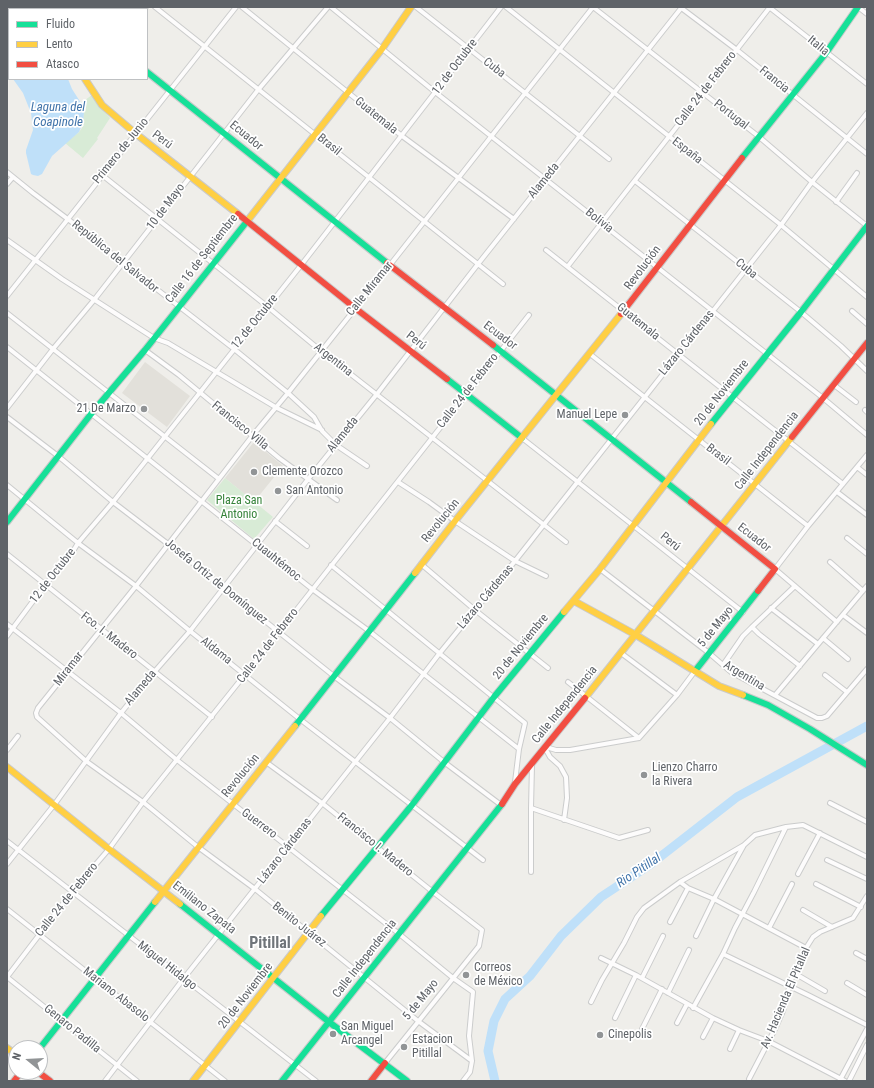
<!DOCTYPE html>
<meta charset="utf-8">
<style>
body{margin:0}
#map{position:relative;width:874px;height:1088px;overflow:hidden;background:#efeeea;font-family:"Roboto Condensed",sans-serif}
canvas{display:block}
.frame{position:absolute;inset:0;border:8px solid #5f6368;pointer-events:none}
.legend{position:absolute;left:8px;top:8px;width:140px;height:72px;box-sizing:border-box;background:#fff;border:1px solid #bfc1c3;margin:0;padding:5px 7px;list-style:none;font-size:12px;color:#5f6368}
.legend li{display:flex;align-items:center;gap:8px;height:20px}
.legend b{width:20px;border:1px solid #bfc1c3}
.north{position:absolute;left:8px;top:1040px;width:40px;height:40px;box-sizing:border-box;background:#fff;border:1px solid #bfc1c3;border-radius:50%;rotate:288deg;font-size:11px;font-weight:700;line-height:16px;text-align:center;color:#5f6368}
.north::after{content:'';display:block;margin:auto;width:14px;height:18px;background:#919496;clip-path:polygon(50% 0,100% 100%,50% 72%,0 100%)}
</style>
<div id="map">
<canvas width="874" height="1088"></canvas>
<div class="frame"></div>
<ul class="legend">
<li><b style="height:5px;background:#16e098"></b>Fluido</li>
<li><b style="height:5px;background:#ffcf43"></b>Lento</li>
<li><b style="height:5px;background:#f24e42"></b>Atasco</li>
</ul>
<div class="north">N</div>
</div>
<script>
const c = document.querySelector('canvas').getContext('2d');
c.lineJoin = 'round';
function fillPath(path, color) { c.fillStyle = color; c.fill(path, 'evenodd'); }
const toPath = rows => new Path2D(rows.map(r => 'M' + r).join(''));
function trace(path, color, width, dash) { c.strokeStyle = color; c.lineWidth = width; c.lineCap = dash ? 'butt' : 'round'; c.setLineDash(dash || []); c.stroke(path); }
function label(font, color, halo, rows, align = 'center') {
  c.font = font + ' "Roboto Condensed",sans-serif'; c.lineWidth = 3.5; c.setLineDash([]); c.textBaseline = 'middle'; c.strokeStyle = halo; c.fillStyle = color; for (const [text, x, y, turn = 0] of rows) {
    c.save(); c.translate(x, y); c.rotate((+turn || 0) * Math.PI / 180); c.textAlign = isNaN(turn) ? turn : align; if (halo) c.strokeText(text, 0, 0); c.fillText(text, 0, 0); c.restore();
  }
}
fillPath(toPath([
 [145,362,190,396,167,427,122,393],
 [254,442,283,466,254,502,225,478]
]), '#e2e0da');
fillPath(toPath([
 [92,95,99,106,110,118,97,138,98,139,83,158,65,143,79,132,82,128,84,112,81,103],
 [225,478,273,517,254,539,207,500]
]), '#d8ebd6');
fillPath(toPath([
 [13,79,68,79,72,89,81,103,84,112,83,123,79,132,52,156,42,174,38,176,33,175,31,174,26,153,26,150,33,130,31,113,23,93]
]), '#bfe0f9');
trace(toPath([
 [495,1081,488,1051,494,1021,505,999,530,976,561,936,601,897,651,864,737,797,867,726]
]), '#bfe0f9', 9);
const street = toPath([
 [155,7,503,284],
 [242,7,402,136,514,219],
 [331,7,435,92,823,398,867,435],
 [416,7,609,159],
 [506,7,781,225,867,297],
 [593,7,758,136,812,182,867,226],
 [680,7,737,50,867,154],
 [769,7,867,84],
 [858,7,867,14],
 [144,9,146,7],
 [7,22,9,21],
 [7,172,33,193,85,232,123,263,234,349,288,393,314,417,322,431,336,445,367,466],
 [102,175,268,307,321,351,566,542],
 [635,181,801,312,841,346,867,371],
 [7,184,13,177],
 [836,202,857,173],
 [7,240,62,279,154,338,168,343,277,408,322,430],
 [546,250,843,484],
 [568,266,770,7],
 [7,296,236,7],
 [852,311,867,324],
 [7,313,219,479],
 [7,347,312,589,369,631,519,749,515,782],
 [145,350,179,375,279,458,337,500],
 [590,354,808,526],
 [834,385,856,402],
 [7,408,53,349,94,300,258,90,328,7],
 [865,410,867,412],
 [7,417,58,456,113,502,185,557,335,677,390,718,444,762,501,805],
 [522,438,743,612],
 [857,467,867,475],
 [398,482,429,502,455,521,515,561,546,576],
 [7,485,78,543,136,586,190,631,301,720,483,860],
 [837,492,867,515],
 [275,521,307,546],
 [847,538,867,554],
 [7,554,212,717],
 [830,562,863,591],
 [421,564,475,610,548,668],
 [331,565,525,723,519,749],
 [600,569,709,653,731,672,817,718,822,718,827,716,867,669],
 [795,586,752,627,759,634,800,666],
 [771,608,818,644],
 [843,615,867,633],
 [837,622,775,569,808,526,867,455],
 [7,624,121,713,177,760,398,933,453,978,473,992,469,1036,472,1061,470,1072,463,1081],
 [7,636,45,585,72,553,78,543,113,502,302,264,501,7],
 [823,638,848,659],
 [621,653,677,695],
 [723,665,743,636,752,627],
 [825,675,847,692],
 [568,682,639,738],
 [776,694,867,586],
 [546,747,556,750,570,750,639,738,677,695,695,671],
 [545,748,550,757,560,766,566,777,567,798,564,820],
 [7,750,18,736],
 [266,762,322,803,433,892,482,930,479,946,385,1063],
 [532,765,531,808,619,838,648,830],
 [830,803,867,822],
 [7,841,316,1081],
 [827,860,867,879],
 [7,864,54,805,121,713,149,678,190,631,309,478,377,394,478,264,682,7],
 [531,872,531,808],
 [798,874,820,833],
 [680,882,688,888,714,899,806,948],
 [816,884,861,907],
 [7,909,225,1081],
 [803,910,832,927],
 [670,922,688,888],
 [769,928,792,884],
 [696,936,714,899,744,845,755,835,786,827],
 [856,953,867,959],
 [723,954,810,996,867,1025],
 [601,958,636,975,713,1018,739,1030,768,1041,845,1081],
 [794,973,825,991],
 [7,977,72,892,109,849,143,802,279,632,529,315],
 [7,977,137,1081],
 [642,978,663,936],
 [847,983,867,995],
 [668,993,689,950],
 [591,1002,602,980,624,943,637,917,644,908,680,882,744,845],
 [693,1008,723,954,735,928,754,892,786,827,803,825,867,857],
 [615,1018,636,975],
 [677,1023,687,1004],
 [642,1029,662,989],
 [703,1037,713,1018],
 [730,1049,739,1030],
 [472,1061,418,1021,255,889,198,847,143,802,86,761,37,717,36,713,38,708,136,586,253,435,288,393,390,265,593,7],
 [749,1079,775,1029,783,1011,791,980,806,948,813,937,820,932,853,918,867,896],
 [840,1080,867,1029],
 [105,1081,184,978,390,718,439,654,515,561,781,225,812,182,867,113],
 [849,1081,867,1045]
]);
const fast = toPath([
 [68,7,70,9],
 [55,9,56,7],
 [147,72,387,263],
 [742,158,826,53,858,7],
 [493,345,691,502],
 [447,379,522,438],
 [711,424,801,312,867,226],
 [7,522,91,414,145,350,248,220],
 [695,671,758,591],
 [743,695,768,705,810,729,867,765],
 [295,726,415,573],
 [180,904,329,1022,407,1081],
 [321,916,412,805,494,697,564,612],
 [40,1048,155,902],
 [282,1081,502,804]
]);
const slow = toPath([
 [85,79,102,105,135,133,238,214],
 [248,220,382,49,411,7],
 [415,573,455,521,621,314],
 [574,601,636,635,719,686,743,695],
 [564,612,600,569,711,424],
 [585,698,792,437],
 [7,767,109,849,180,904],
 [155,902,295,726],
 [7,1048,16,1055],
 [193,1081,321,916]
]);
const jam = toPath([
 [238,214,355,308,447,379],
 [387,263,493,345],
 [621,314,742,158],
 [792,437,867,343],
 [691,502,775,569,758,591],
 [502,804,515,784,585,698],
 [38,1072,50,1081],
 [14,1081,21,1072],
 [371,1081,385,1063]
]);
trace(street, '#cbcccc', 6);
trace(fast, '#cacacb', 8);
trace(slow, '#cacacb', 8);
trace(jam, '#cacacb', 8);
trace(street, '#fdfcfc', 4);
trace(fast, '#16e098', 6);
trace(slow, '#ffcf43', 6);
trace(jam, '#f24e42', 6);
for (const [x, y, r, color] of [
 [144,409,4,"#919496"],
 [625,415,4,"#919496"],
 [254,472,4,"#919496"],
 [278,491,4,"#919496"],
 [644,775,4,"#919496"],
 [466,975,4,"#919496"],
 [333,1034,4,"#919496"],
 [600,1035,4,"#919496"],
 [404,1047,4,"#919496"]
]) { const dot = new Path2D(); dot.arc(x, y, r, 0, 2 * Math.PI); c.fillStyle = color; c.fill(dot); trace(dot, '#fff', 1.5); }
label('12px', '#5f6368', '#fff', [
 ["Italia",818,46,39],
 ["12 de Octubre",455,67,-53],
 ["Cuba",494,68,38],
 ["Francia",774,80,39],
 ["Calle 24 de Febrero",706,89,-52],
 ["Portugal",731,115,38],
 ["Guatemala",376,116,39],
 ["Ecuador",246,136,39],
 ["Perú",162,140,37],
 ["Brasil",329,145,39],
 ["Primero de Junio",121,151,-51],
 ["España",687,151,38],
 ["Alameda",544,181,-51],
 ["10 de Mayo",166,207,-53],
 ["Bolivia",599,221,38],
 ["República del Salvador",115,257,39],
 ["Calle 16 de Septiembre",202,259,-52],
 ["Revolución",643,268,-53],
 ["Cuba",746,269,39],
 ["Calle Miramar",370,289,-51],
 ["12 de Octubre",255,322,-51],
 ["Guatemala",638,322,39],
 ["Ecuador",500,336,37],
 ["Perú",416,341,38],
 ["Lázaro Cárdenas",687,343,-51],
 ["Argentina",333,360,38],
 ["Calle 24 de Febrero",468,391,-52],
 ["20 de Noviembre",722,393,-52],
 ["Francisco Villa",240,426,39],
 ["Alameda",343,435,-51],
 ["Calle Independencia",767,451,-52],
 ["Brasil",718,455,37],
 ["Revolución",441,521,-51],
 ["Ecuador",754,538,38],
 ["Perú",670,542,39],
 ["Cuauhtémoc",276,560,39],
 ["12 de Octubre",53,576,-52],
 ["Josefa Ortiz de Domínguez",216,582,39],
 ["Lázaro Cárdenas",486,597,-50],
 ["5 de Mayo",716,627,-51],
 ["Fco. I. Madero",109,636,38],
 ["Calle 24 de Febrero",268,646,-52],
 ["20 de Noviembre",521,647,-51],
 ["Aldama",216,651,38],
 ["Miramar",69,669,-52],
 ["Argentina",744,676,31],
 ["Alameda",141,688,-50],
 ["Calle Independencia",565,705,-51],
 ["Revolución",241,776,-51],
 ["Guerrero",259,824,37],
 ["Francisco I. Madero",375,845,39],
 ["Lázaro Cárdenas",285,851,-52],
 ["Calle 24 de Febrero",67,900,-51],
 ["Emiliano Zapata",204,908,38],
 ["Benito Juárez",299,925,38],
 ["Calle Independencia",365,959,-52],
 ["Miguel Hidalgo",167,966,38],
 ["Mariano Abasolo",116,995,38],
 ["20 de Noviembre",246,996,-52],
 ["Av. Hacienda El Pitallal",786,998,-67],
 ["5 de Mayo",421,1000,-51],
 ["Genaro Padilla",72,1029,39]
]);
label('12px', '#5f6368', '#fff', [
 ["21 De Marzo",136,409,"right"],
 ["Manuel Lepe",617,415,"right"],
 ["Clemente Orozco",262,472],
 ["San Antonio",286,491],
 ["Lienzo Charro",652,768],
 ["la Rivera",652,782],
 ["Correos",474,968],
 ["de México",474,982],
 ["San Miguel",341,1027],
 ["Arcangel",341,1041],
 ["Cinepolis",608,1035],
 ["Estacion",412,1040],
 ["Pitillal",412,1054]
], 'left');
label('12px', '#348238', '#fff', [
 ["Plaza San",239,501],
 ["Antonio",239,515]
]);
label('italic 13px', '#4174aa', '#fff', [
 ["Laguna del",58,108],
 ["Coapinole",58,123],
 ["Rio Pitillal",639,871,-34]
]);
label('bold 16px', '#70757a', '#fff', [
 ["Pitillal",270,944]
]);
</script>
